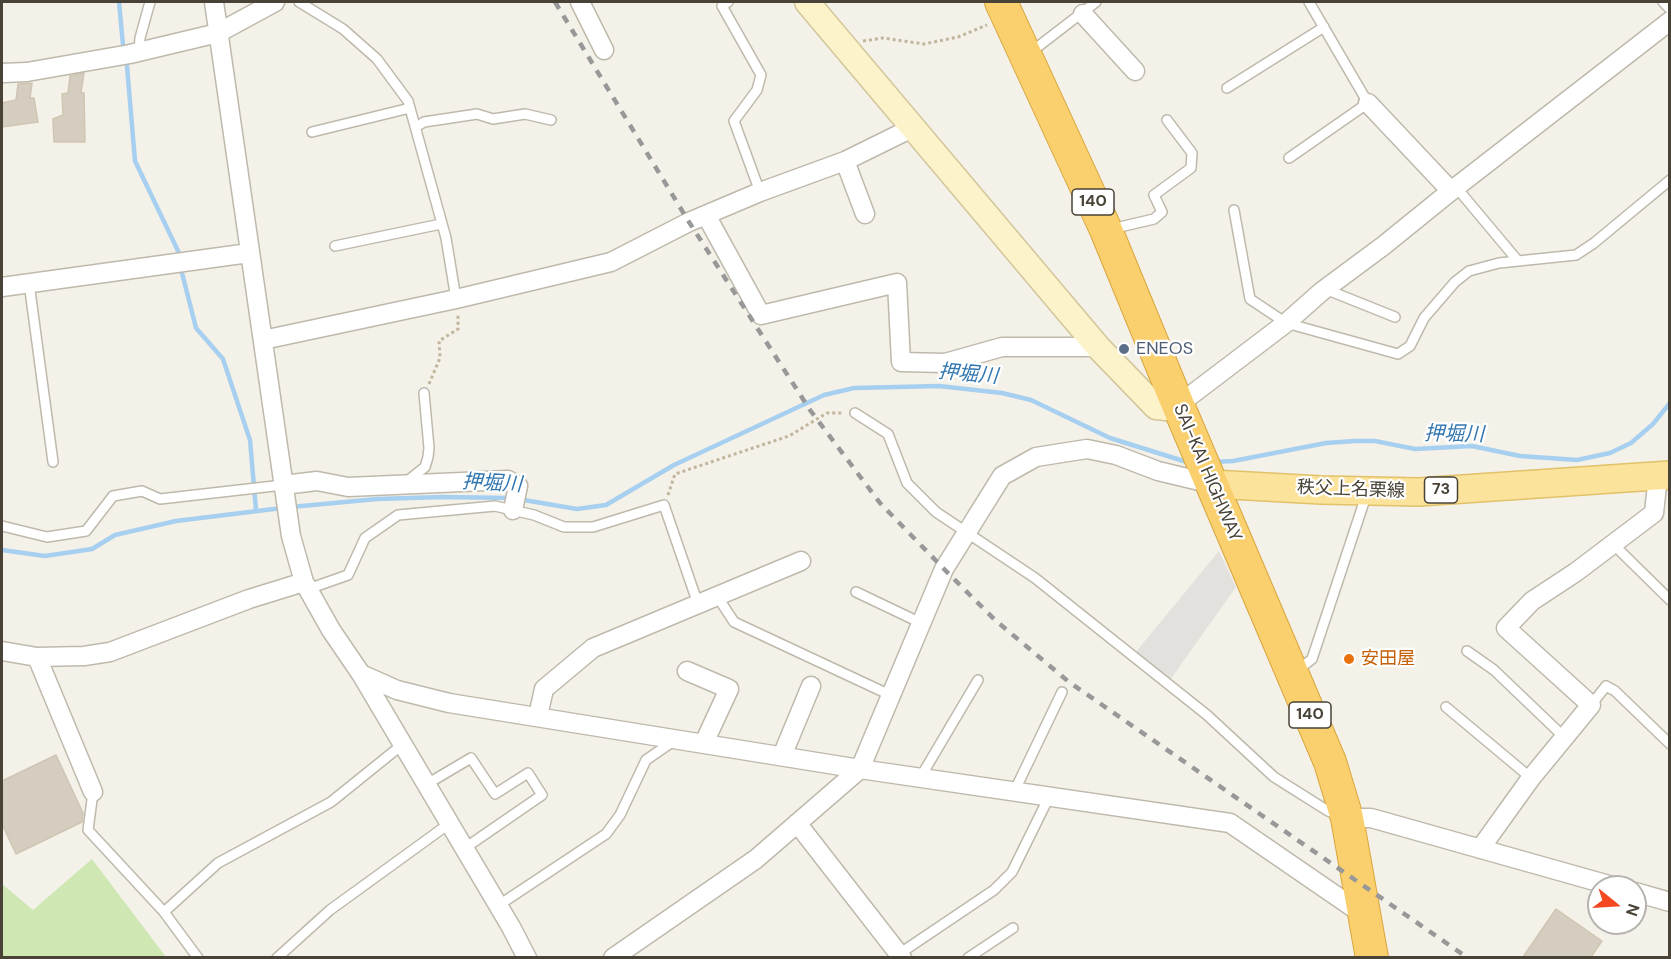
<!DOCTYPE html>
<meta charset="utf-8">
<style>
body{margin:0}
#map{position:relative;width:1671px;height:959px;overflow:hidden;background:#f4f1e9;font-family:"DM Sans",sans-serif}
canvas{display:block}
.frame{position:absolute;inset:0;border:3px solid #484237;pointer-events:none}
.north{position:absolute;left:1587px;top:875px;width:60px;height:60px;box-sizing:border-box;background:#fff;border:2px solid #b6b3af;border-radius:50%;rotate:108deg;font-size:16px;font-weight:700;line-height:24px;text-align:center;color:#484237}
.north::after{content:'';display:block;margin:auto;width:21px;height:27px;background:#f44820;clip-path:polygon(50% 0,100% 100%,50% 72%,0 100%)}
</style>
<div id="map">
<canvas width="1671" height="959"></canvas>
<div class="frame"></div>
<div class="north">N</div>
</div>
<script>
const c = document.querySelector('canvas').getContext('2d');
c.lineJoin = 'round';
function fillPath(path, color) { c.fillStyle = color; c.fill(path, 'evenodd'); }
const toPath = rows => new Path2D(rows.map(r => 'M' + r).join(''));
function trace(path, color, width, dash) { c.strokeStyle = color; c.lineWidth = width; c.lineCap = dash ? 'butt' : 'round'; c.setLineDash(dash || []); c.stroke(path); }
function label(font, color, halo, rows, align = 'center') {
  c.font = font + ' "DM Sans","Noto Sans JP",sans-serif'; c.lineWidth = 4.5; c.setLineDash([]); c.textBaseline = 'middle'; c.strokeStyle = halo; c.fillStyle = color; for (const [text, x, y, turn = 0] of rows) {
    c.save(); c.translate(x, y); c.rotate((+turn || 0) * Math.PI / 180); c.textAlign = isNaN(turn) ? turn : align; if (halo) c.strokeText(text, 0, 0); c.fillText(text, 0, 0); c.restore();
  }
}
fillPath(toPath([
 [92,859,166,957,2,957,2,884,33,910]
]), '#cee7b3');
fillPath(toPath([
 [1219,551,1236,587,1170,680,1135,653]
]), '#e3e1dd');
trace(toPath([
 [119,2,123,45],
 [127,66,135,161,179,253],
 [182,273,196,328,223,359,250,440,256,510],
 [1213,462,1233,461,1326,443,1355,441,1375,441,1415,449,1472,446,1520,456,1577,460,1610,453,1631,443,1653,424,1670,403],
 [518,499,577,509,606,505,674,465,824,395,854,388,939,386,1002,393,1031,400,1110,438,1190,463],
 [291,507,377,499,443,497,510,498],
 [2,550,45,556,92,549,115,535,176,521,282,508]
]), '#a7cfef', 4.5);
const building = toPath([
 [84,73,81,93,84,93,85,142,54,142,53,119,63,115,62,94,68,93,70,76,84,73],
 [32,83,30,98,34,98,38,122,2,127,2,103,16,100,18,84,32,83],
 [56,755,83,813,82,822,16,854,2,824,2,781,56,755],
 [1556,909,1602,941,1591,957,1523,957,1556,909]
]);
fillPath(building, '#d5cdbf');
trace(building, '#d0c5b2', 1.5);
const lane = toPath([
 [299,2,343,29,377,59,408,101,446,238,456,299],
 [728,2,722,6,761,75,757,90,734,121,760,192],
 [1663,2,1670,9],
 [139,52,140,38,150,2],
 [1031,52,1096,2],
 [1227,88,1324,27],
 [416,127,424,122,477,114,493,119,525,114,551,120],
 [312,132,410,108],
 [1289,158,1368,103,1309,2],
 [1456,187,1518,261],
 [1234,210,1250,299,1286,323,1398,354,1410,346,1424,318,1455,282,1469,271,1499,263,1576,255,1594,243,1670,180],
 [1111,229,1154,219,1162,212,1154,195,1191,168,1192,153,1167,120],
 [335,246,441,224],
 [29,283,53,462],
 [1325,289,1395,317],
 [855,413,888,434,907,483,936,512,1035,578,1207,715,1274,777,1328,811,1338,815],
 [405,483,425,467,428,457,429,448,424,393],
 [2,526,47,537,86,531,113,496,142,491,160,499,283,485],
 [1613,544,1670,600],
 [308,589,348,575,365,538,398,515,495,506,534,515,564,527,593,527,664,505,698,604],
 [856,592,921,623],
 [717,596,734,622,890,695],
 [1467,651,1494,670,1564,737],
 [1298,670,1312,659,1367,493],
 [1591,705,1606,686,1615,691,1670,744],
 [1446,707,1531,778],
 [920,778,978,680],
 [427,784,471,758,495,794,528,773,542,795,465,848],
 [93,792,88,830,164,912,198,958],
 [1014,792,1062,692],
 [499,905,606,834,620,815,646,760,675,740],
 [164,912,218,863,331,802,403,744],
 [899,954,994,890,1012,872,1049,797],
 [277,958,330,910,450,823],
 [968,958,1013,928]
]);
const street = toPath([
 [214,2,291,536,304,582,331,630,361,674,397,690,449,703,860,769,1230,823,1364,915],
 [580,2,604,50],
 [1083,14,1135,71],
 [2,73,27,72,130,54,218,33,275,2],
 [1368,103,1451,191],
 [845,161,865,214],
 [706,215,761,315,897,283,901,362,945,363,1002,347,1098,347],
 [2,287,249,253],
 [263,340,456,299,611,262,689,222,760,192,845,161,912,128],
 [1178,405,1286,323,1321,292,1383,246,1451,191,1670,21],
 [283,485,317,481,348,487,508,480,518,486,513,510],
 [2,651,37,657,84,656,110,652,249,599,304,582],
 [37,657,93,792],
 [687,671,729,689,704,743],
 [361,674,511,927,527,958],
 [538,716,544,689,593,648,801,561],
 [782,756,811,686],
 [1347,818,1371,818,1616,887],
 [797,823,902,958],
 [1480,849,1531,778,1591,705,1506,628,1532,601,1576,572,1654,513,1658,476],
 [1635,892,1670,902],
 [613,958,756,859,860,769,944,569,1002,476,1036,457,1087,449,1116,455,1158,471,1212,484]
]);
const secondary = toPath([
 [807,2,1098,347,1156,407,1166,408,1178,405]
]);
const primary = toPath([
 [1212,484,1321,490,1419,492,1670,475]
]);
const highway = toPath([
 [1001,2,1106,230,1178,405,1330,762,1347,818,1372,958]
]);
trace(lane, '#bfb9ac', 12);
trace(street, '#bfb9ac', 21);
trace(secondary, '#d2c69a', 27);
trace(primary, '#e1c16a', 30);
trace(highway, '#d9a63e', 34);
trace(toPath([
 [863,41,883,38,924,44,958,37,987,25],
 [429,384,440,358,439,341,458,329,458,313],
 [668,495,675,474,789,436,827,413,844,413]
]), '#c1b59d', 3, [3, 3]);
trace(lane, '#fff', 9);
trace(street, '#fff', 18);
trace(secondary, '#fdf3ca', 24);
trace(primary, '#fbe39b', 27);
trace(highway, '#fad06e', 32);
trace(toPath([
 [555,2,689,222,810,410,880,503,944,569,995,620,1069,682,1468,958]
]), '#989898', 4.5, [8, 8]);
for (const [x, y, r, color] of [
 [1124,349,6,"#5c6f8a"],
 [1349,659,6,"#e8710a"]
]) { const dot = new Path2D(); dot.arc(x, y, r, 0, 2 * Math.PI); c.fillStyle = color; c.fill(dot); trace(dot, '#fff', 2); }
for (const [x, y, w] of [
 [1093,202,42],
 [1441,490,33],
 [1310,715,42]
]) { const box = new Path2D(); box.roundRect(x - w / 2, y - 13, w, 26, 4.5); c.fillStyle = '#fff'; c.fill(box); trace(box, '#484237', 1.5); }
label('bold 16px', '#484237', null, [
 ["140",1093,202],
 ["73",1441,490],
 ["140",1310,715]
]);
label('18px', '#4e5e75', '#fff', [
 ["ENEOS",1136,349]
], 'left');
label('18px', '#484237', '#fff', [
 ["SAI-KAI HIGHWAY",1207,473,67],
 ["秩父上名栗線",1351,490,2]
]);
label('18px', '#c56008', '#fff', [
 ["安田屋",1361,659]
], 'left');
label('italic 20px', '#3377b1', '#fff', [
 ["押堀川",968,375,5],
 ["押堀川",1454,435,1],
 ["押堀川",492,484,3]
]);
</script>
